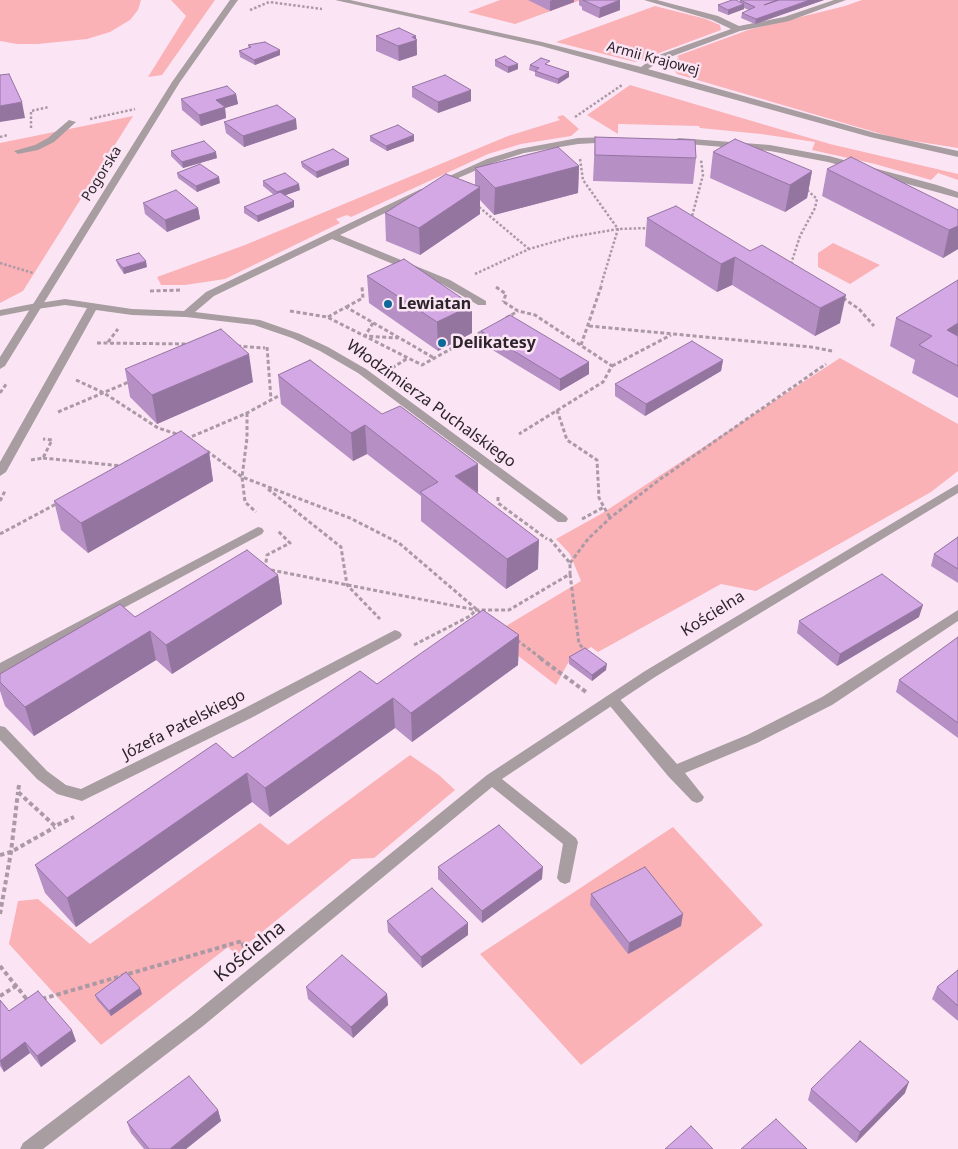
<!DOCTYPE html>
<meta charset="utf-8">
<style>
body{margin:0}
canvas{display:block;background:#fbe5f5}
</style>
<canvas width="958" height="1149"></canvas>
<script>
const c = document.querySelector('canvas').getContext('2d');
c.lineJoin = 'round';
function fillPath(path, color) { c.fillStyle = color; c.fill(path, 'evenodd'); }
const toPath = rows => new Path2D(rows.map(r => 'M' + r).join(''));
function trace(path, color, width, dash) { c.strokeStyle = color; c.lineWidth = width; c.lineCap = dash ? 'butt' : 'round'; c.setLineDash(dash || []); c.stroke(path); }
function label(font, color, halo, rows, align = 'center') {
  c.font = font + ' "Noto Sans",sans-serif'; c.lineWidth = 5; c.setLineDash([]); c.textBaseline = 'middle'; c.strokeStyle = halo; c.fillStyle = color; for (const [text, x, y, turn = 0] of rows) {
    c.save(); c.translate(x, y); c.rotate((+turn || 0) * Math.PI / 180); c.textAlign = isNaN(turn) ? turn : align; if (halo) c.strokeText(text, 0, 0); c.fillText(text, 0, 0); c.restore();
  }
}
fillPath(toPath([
 [0,0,141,0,138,10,130,20,110,32,87,39,38,44,17,44,0,41],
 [171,0,215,0,162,75,148,77,186,16],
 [500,0,581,0,515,24,468,12],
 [862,0,958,0,958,148,895,138,677,74,670,62,679,58,677,56,748,30,845,6],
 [655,6,706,19,720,25,721,30,635,62,556,42],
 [630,85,830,144,958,174,958,180,938,173,931,180,875,164,812,150,815,142,761,134,700,128,699,126,618,124,618,134,587,115],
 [563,115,579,129,571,136,521,144,488,154,351,217,347,215,336,219,340,223,225,279,185,285,161,285,157,277,245,245,508,136,560,120,557,117],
 [133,116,23,291,0,303,0,143],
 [833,243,880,265,850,284,818,267,818,253],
 [840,358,958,424,958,471,931,492,756,591,721,584,598,652,591,647,568,663,556,685,491,635,581,581,570,554,556,539,601,514],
 [410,755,439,775,455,790,374,858,352,859,246,945,244,962,228,947,101,1045,9,944,18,901,38,899,90,944,260,823,288,845],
 [673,827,763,925,581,1065,480,954]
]), '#fab2b7');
trace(toPath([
 [250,10,269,2,322,9],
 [575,117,622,85],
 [90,119,135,109],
 [31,128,31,111,49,107],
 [0,137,8,135],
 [580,159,583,180,618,229,601,285],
 [479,207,529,249],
 [691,220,703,175,701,160],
 [0,263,33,273],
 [791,264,800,236,815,208,817,199,807,190],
 [475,274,529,249,571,237,618,229,650,228]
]), '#ab9aa6', 2.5, [2.5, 2]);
trace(toPath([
 [496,287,506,294,503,302],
 [150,291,182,290],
 [843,298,859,309,874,326],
 [504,302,518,311,535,315,612,366,603,382,519,434],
 [346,307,363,298,362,287],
 [290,311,327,317,422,365,483,331],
 [328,317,346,307,434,358],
 [506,318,518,311],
 [373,323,365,336,398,338],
 [589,326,811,347,832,351],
 [108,342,118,329],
 [97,343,188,344],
 [581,345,602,284],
 [237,346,265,348],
 [267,347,271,399],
 [612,366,671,335],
 [392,368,408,358],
 [76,380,104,393,158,428,180,435],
 [0,393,7,383],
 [557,410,567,440,597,460,599,498,610,518],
 [58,412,131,381],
 [247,413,247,438,242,477,245,502,256,512],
 [186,439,247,413,282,394],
 [207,451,242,477,350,518,399,543,482,614],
 [43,458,122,466],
 [31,460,43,458,52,440,43,439],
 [268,489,341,547,347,585,380,619],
 [498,497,498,503,547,539],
 [0,501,5,491],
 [582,519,604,507],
 [0,534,58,503],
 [570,563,588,539,610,518,659,480,826,364],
 [265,569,267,555,290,543,278,531],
 [271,570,476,610,509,610,570,574,570,563,549,538],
 [570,574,579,644,586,651],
 [517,640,542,659],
 [414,645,470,616,476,610]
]), '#ab9aa6', 3, [4, 2.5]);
trace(toPath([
 [540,658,586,692],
 [19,785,18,792,55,826,74,817],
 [0,855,11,852,55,827],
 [0,914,11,852,18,792],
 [0,966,29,1002],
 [0,996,16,986],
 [42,999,242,941,245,951]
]), '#ab9aa6', 4, [4.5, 3]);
fillPath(toPath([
 [69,120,76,122,54,142,38,150,18,154,14,151,35,145,48,138,69,120],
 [612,137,615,138,615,142,578,144,524,153,493,163,442,185,439,186,434,183,487,159,519,149,578,138,612,137],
 [679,138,770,145,829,156,937,185,958,192,958,198,828,162,770,151,676,143,676,139,679,138],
 [421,189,424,190,424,194,340,235,450,280,486,301,486,305,478,305,442,284,332,239,214,296,195,312,260,320,300,334,328,347,366,369,566,516,568,519,566,522,558,522,358,373,320,351,292,338,254,325,186,317,132,315,96,310,6,472,0,476,0,462,87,308,65,305,37,309,32,306,33,304,65,299,132,309,184,311,206,292,421,189],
 [258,527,262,528,264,531,262,534,0,674,0,663,258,527],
 [958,610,958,621,832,705,757,743,685,773,704,797,702,801,697,803,692,801,668,776,605,700,607,696,617,696,677,764,747,735,822,697,958,610]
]), '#a89da1');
fillPath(toPath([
 [335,0,350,0,542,42,641,67,656,56,731,29,712,20,644,0,657,0,718,16,739,26,784,17,834,0,846,0,789,21,740,31,662,60,648,69,875,133,958,151,958,157,870,137,541,46,335,0],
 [37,303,42,306,41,308,0,316,0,310,37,303],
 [958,484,958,493,655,677,502,779,576,838,578,842,570,882,565,884,560,882,557,878,563,844,492,787,203,1026,43,1149,20,1149,23,1143,191,1016,487,775,645,671,958,484],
 [395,630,400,632,402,635,400,638,251,718,82,801,57,794,37,779,0,740,0,726,5,727,47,771,66,785,81,789,241,710,395,630]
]), '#a89da1');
fillPath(toPath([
 [230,0,238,0,180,82,5,366,0,369,0,357,172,82,230,0]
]), '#a89da1');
fillPath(toPath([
 [528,0,574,0,574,2,550,11],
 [579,0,620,0,620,10,599,18,582,10,582,7,579,5],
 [740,0,824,0,755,24,741,18,742,13,749,10,744,8,744,9,728,15,718,11,718,5,740,2],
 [376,36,416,39,417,40,417,55,399,61,376,51],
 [248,45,280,55,255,65,240,57,239,51,249,48],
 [495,60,518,64,518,69,508,73,495,66],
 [530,65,549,65,569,77,558,84,535,76,535,72,529,70],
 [412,87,471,101,438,113,412,97],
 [236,94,238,104,225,108,226,118,201,126,182,110,181,99],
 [224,122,297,129,244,147,226,133],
 [370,136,414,141,387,151,370,141],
 [595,137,696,158,693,184,593,181],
 [171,151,217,158,183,168,171,156],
 [713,152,812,171,807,198,785,212,710,178],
 [349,159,349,165,317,178,302,167,301,162],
 [579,166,578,193,494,215,480,200,480,214,420,255,386,241,385,213,475,185,475,168],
 [827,169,958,210,958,249,943,258,822,196],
 [177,173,220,183,197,192,178,178],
 [263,181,300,190,285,195,294,201,294,207,258,222,244,213,244,207,274,195,263,186],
 [143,203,198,208,200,219,167,232,145,214],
 [647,218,750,251,840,323,815,336,732,285,717,292,645,246],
 [116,260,147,267,124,274,118,265],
 [367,276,472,333,438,351,369,303],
 [958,280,958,398,912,373,915,360,890,346,896,318],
 [481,331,589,362,589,374,560,391,481,343],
 [310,360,477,493,538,569,506,589,421,521,421,496,367,454,353,461,281,404,278,375],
 [723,360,721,371,645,416,615,396,615,384],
 [125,369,253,382,157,424,130,397],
 [209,452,213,481,88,553,61,530,54,501],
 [958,537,958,583,931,566,934,554],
 [278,575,282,604,172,674,156,660,34,736,5,706,0,691,0,674,135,617],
 [919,617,837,666,797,633,799,621],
 [519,635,518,665,412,742,395,728,270,817,252,802,76,927,45,893,35,865,233,758,377,684],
 [958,637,958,738,896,692,899,680],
 [569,657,606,670,592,681,569,664],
 [438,867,542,879,482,923,438,879],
 [591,894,681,926,628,954,590,905],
 [387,921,468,935,422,968,388,932],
 [958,970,958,1021,932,999,937,987],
 [306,987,387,994,388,1005,353,1038,308,999],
 [142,994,111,1016,97,1000,95,995],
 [0,1000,9,1011,76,1041,41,1067,30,1053,4,1072,0,1066],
 [811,1089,905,1093,856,1143,808,1100],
 [218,1110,221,1121,186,1149,144,1149,131,1133,127,1122]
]), '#b690c5');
fillPath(toPath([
 [552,0,574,0,574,2,550,11,550,1],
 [620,0,620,10,599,18,600,8],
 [810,0,824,0,755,24,756,19],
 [744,4,744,9,728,15,728,10],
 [416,36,417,55,399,61,398,46],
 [280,50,280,55,255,65,254,60],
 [518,64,518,69,508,73,508,67],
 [569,72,569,77,558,84,558,79],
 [471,90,471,101,438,113,438,102],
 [236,94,238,104,225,108,226,118,201,126,199,115,216,100],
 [22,102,25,118,0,122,0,106],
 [296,119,297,129,244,147,243,136],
 [414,135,414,141,387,151,386,146],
 [216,152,217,158,183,168,182,162],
 [349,159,349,165,317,178,316,172],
 [579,166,578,193,494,215,495,188],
 [812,171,807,198,785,212,790,185],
 [219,177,220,183,197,192,196,186],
 [299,184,300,190,278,198,277,192],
 [480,187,480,214,420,255,419,228],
 [294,201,294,207,258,222,257,216],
 [198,208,200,219,167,232,165,220],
 [958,226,958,249,943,258,949,230],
 [735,257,732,285,717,292,721,264],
 [146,261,147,267,124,274,123,268],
 [846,295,840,323,815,336,820,308],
 [472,305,472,333,438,351,437,322],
 [958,323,958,346,947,330],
 [249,354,253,382,157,424,152,395],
 [723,360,721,371,645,416,646,404],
 [589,362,589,374,560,391,560,379],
 [365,425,367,454,353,461,351,433],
 [209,452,213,481,88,553,81,523],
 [478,464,478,493,455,476],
 [539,540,538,569,506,589,507,559],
 [278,575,282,604,172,674,166,645],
 [923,605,919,617,837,666,840,654],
 [150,631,156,660,34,736,25,707],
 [519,635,518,665,412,742,411,713],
 [607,664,606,670,592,681,592,675],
 [393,698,395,728,270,817,265,788],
 [247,773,252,802,76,927,67,898],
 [543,867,542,879,482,923,482,911],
 [683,914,681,926,628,954,629,943],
 [468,923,468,935,422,968,421,957],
 [140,988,142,994,111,1016,109,1011],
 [387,994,388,1005,353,1038,351,1027],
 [72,1030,76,1041,41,1067,37,1056],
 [25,1042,30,1053,4,1072,0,1061],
 [909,1082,905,1093,856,1143,860,1132],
 [218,1110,221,1121,186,1149,170,1149]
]), '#9475a0');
const building = toPath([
 [583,0,620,0,600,8,583,0],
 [732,0,736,0,744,4,728,10,718,5,732,0],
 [740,0,777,0,764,5,779,0,810,0,756,19,742,13,755,7,740,0],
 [399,28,416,36,412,37,417,40,398,46,376,36,399,28],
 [265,42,280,50,254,60,239,51,251,47,248,45,265,42],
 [505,56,518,64,508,67,495,60,505,56],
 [541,58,550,61,545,64,569,72,558,79,535,71,539,68,530,65,541,58],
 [9,74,22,102,0,106,0,75,9,74],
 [445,75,471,90,438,102,412,87,445,75],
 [227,86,236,94,216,100,225,107,199,115,181,99,227,86],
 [277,105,296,119,243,136,224,122,277,105],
 [398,125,414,135,386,146,370,136,398,125],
 [595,137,695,140,696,158,595,155,595,137],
 [735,139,812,171,790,185,713,152,735,139],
 [204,141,216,152,182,162,171,151,204,141],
 [558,147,579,166,495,188,475,168,558,147],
 [333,149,349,159,316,172,301,162,333,149],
 [851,157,958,210,958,226,949,230,827,169,851,157],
 [200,164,219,177,196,186,177,173,200,164],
 [285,173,299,184,277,192,263,181,285,173],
 [446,174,480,187,419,228,385,213,446,174],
 [176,190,198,208,165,220,143,203,176,190],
 [280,192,294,201,257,216,244,207,280,192],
 [676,206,750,251,762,245,846,295,820,308,735,257,721,264,647,218,676,206],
 [139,253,146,261,123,268,116,260,139,253],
 [404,259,472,305,437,322,367,276,404,259],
 [958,280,958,323,947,330,958,336,958,366,919,345,932,336,896,318,958,280],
 [510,315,589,362,560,379,481,331,510,315],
 [221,329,249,354,152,395,125,369,221,329],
 [692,341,723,360,646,404,615,384,692,341],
 [310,360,382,414,400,406,478,464,455,476,539,540,507,559,420,492,438,482,365,425,351,433,278,375,310,360],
 [181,431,209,452,81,523,54,501,181,431],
 [958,537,958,569,934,554,958,537],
 [247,550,278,575,166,645,150,631,25,707,0,682,0,674,120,604,135,617,247,550],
 [882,574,923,605,840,654,799,621,882,574],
 [483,610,519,635,411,713,393,698,265,788,247,773,67,898,35,865,216,743,233,758,360,671,377,684,483,610],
 [958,637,958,723,899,680,958,637],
 [585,648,607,664,592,675,569,657,585,648],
 [499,825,543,867,482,911,438,867,499,825],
 [645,867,683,914,629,943,591,894,645,867],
 [432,888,468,923,421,957,387,921,432,888],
 [342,955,387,994,351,1027,306,987,342,955],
 [958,970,958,1006,937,987,958,970],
 [126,972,140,988,109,1011,95,995,126,972],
 [38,991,72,1030,37,1056,25,1042,0,1061,0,1000,9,1011,38,991],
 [860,1041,909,1082,860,1132,811,1089,860,1041],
 [189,1076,218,1110,170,1149,149,1149,127,1122,189,1076],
 [776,1119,807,1149,741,1149,776,1119],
 [691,1126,713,1149,665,1149,691,1126]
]);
fillPath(building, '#d4a7e5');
trace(building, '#9475a0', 1);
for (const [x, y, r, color] of [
 [388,304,5,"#0e6898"],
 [442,343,5,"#0e6898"]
]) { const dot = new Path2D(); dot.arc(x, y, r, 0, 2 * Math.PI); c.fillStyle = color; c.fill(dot); trace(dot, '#fbe5f5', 2); }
label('14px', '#2c242a', '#fbe5f5', [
 ["Armii Krajowej",653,59,15],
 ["Pogorska",102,174,-58]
]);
label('bold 16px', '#2c242a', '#fbe5f5', [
 ["Lewiatan",398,304],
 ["Delikatesy",452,343]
], 'left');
label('16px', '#2c242a', '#fbe5f5', [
 ["Włodzimierza Puchalskiego",431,404,36],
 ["Kościelna",713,614,-32],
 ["Józefa Patelskiego",184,725,-27]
]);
label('19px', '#2c242a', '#fbe5f5', [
 ["Kościelna",250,952,-39]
]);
</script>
